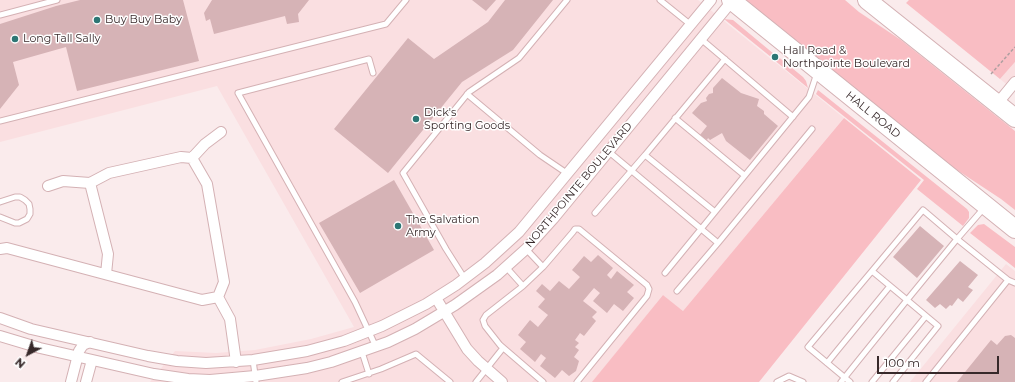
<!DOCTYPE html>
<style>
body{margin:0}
#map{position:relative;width:1015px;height:382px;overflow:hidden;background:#faebec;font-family:Montserrat,sans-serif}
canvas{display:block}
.north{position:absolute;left:8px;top:334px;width:40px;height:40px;-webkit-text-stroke:3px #fff;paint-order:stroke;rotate:221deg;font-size:11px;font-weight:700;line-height:16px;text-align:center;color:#37292a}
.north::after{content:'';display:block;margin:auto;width:14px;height:18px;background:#37292a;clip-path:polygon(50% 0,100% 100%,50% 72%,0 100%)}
.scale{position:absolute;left:877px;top:356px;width:122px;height:18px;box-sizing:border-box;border:2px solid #37292a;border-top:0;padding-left:5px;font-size:12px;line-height:14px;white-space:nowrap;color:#37292a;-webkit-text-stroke:3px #fff;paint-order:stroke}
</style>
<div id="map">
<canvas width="1015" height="382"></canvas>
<div class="north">N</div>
<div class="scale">100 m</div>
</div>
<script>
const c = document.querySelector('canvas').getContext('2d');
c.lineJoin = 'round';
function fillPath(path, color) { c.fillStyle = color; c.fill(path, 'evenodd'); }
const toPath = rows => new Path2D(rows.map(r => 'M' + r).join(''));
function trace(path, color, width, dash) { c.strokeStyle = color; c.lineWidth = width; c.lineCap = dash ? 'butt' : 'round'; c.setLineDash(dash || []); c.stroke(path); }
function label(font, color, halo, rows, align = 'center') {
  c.font = font + ' Montserrat,sans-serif'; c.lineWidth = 3; c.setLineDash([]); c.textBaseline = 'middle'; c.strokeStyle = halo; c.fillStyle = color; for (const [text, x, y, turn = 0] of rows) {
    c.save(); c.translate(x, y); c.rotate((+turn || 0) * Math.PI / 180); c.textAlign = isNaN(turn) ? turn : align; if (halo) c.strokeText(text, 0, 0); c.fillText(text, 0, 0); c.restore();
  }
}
fillPath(toPath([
 [0,0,698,0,844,118,683,311,663,295,593,382,150,382,175,351,216,353,255,350,311,339,354,327,217,86,0,142],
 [1015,62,1015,91,1000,79],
 [1006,264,1015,271,1015,382,910,382]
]), '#fadfe1');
fillPath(toPath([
 [746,0,845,0,859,12,901,40,1015,131,1015,210,1001,199,954,168],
 [909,0,1015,0,1015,62,1000,79,906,3],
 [724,19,733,20,774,54,771,57],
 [776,55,803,77,806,81,808,88,773,59],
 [818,90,967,209,969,212,969,218,963,226,917,189,924,180,816,94],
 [844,118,921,180,759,382,592,382,663,295,683,311],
 [984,224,1015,247,1015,268,970,233,978,225]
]), '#f9bdc3');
fillPath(toPath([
 [80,0,183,0,199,61,77,91,66,47,13,62,19,85,0,109,0,24,56,6],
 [212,0,309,0,298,14,299,22,287,24,285,16,214,34,210,19,206,21,204,13],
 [472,0,496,0,486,11],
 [505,0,553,0,513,50,462,82,388,173,334,129,408,38,434,59,488,22],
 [722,78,741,93,759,99,757,106,764,111,764,114,778,126,750,160,726,141,722,133,710,140,708,138,707,140,700,135,707,126,692,113,701,103,707,101,706,98,709,94,713,93,713,88],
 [394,180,434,250,360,293,319,223],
 [920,226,944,246,917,278,893,257],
 [598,255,613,268,607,275,611,279,617,271,634,285,627,292,634,298,623,311,614,304,607,313,593,301,600,293,594,288,583,301,597,312,592,317,596,321,584,336,580,333,575,340,579,343,575,347,579,350,574,357,579,361,576,371,569,376,562,370,555,378,540,366,546,358,541,354,535,362,520,349,526,342,518,335,530,320,538,327,548,315,538,307,545,299,536,291,542,284,550,291,559,281,569,289,580,277,572,270,584,256,591,262],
 [960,261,978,275,968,287,973,290,963,302,958,298,952,306,950,305,946,309,940,304,935,308,926,300],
 [1011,335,1015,338,1015,382,957,382,991,340,997,345,1005,336]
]), '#d6b3b6');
const lane = toPath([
 [660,0,691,25],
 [0,15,57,0],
 [701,39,793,117],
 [373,73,369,59,238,93,355,302,376,347],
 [467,94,540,155,568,174],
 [675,118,744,175],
 [0,121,386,24,406,0],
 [608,151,718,243,812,129],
 [0,202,15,197,20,197,25,200,29,204,30,209,30,214,27,219,19,223,15,223,0,217],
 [984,208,957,239,907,300,872,271,923,210,957,239,1008,280],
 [715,212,645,155,725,59],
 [595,213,645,155],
 [526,249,543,267],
 [506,267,523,286],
 [665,273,809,97,817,73],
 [465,279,446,249,403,173,469,92,519,58,567,0],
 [677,291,718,243],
 [362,352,369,374],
 [253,360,256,382],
 [827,363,890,286],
 [342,382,381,369,416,354,450,382],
 [476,382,503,348],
 [543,382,500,345,485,326,483,320,486,315,523,286,543,267,573,232,575,229,579,229,647,285,649,289,647,296,577,382],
 [777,382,789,376,803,382],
 [841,382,907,300,926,316],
 [850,382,808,347,872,271],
 [872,382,926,316,938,326,893,382],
 [926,382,1008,280,1015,283]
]);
const street = toPath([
 [997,104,1015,82],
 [192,158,207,184,224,282,218,297,230,319,236,362],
 [90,183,108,254,106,274],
 [48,186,63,181,90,183,109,173,181,157,192,158,205,144,221,132],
 [0,249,7,248,202,300,218,297],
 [436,298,467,349,478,361,502,382],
 [0,318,31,329,148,356,177,361,206,363,253,360,307,351,344,341,382,326,426,304,456,285,485,263,519,232,711,0],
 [0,336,40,348,154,374,188,379,210,380,255,376,307,368,331,362,388,342,415,329,455,305,497,275,526,249,553,219,732,1],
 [71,382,79,351,83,345,90,342],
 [86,382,92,360]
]);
const highway = toPath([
 [731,0,1015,229],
 [867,0,1015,118]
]);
trace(lane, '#d4b1b4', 7);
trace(street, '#d4b1b4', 12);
trace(highway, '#d4b1b4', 20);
trace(toPath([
 [991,74,1015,47]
]), '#ae9fa0', 1.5, [3, 2]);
trace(lane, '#fff', 5);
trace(street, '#fff', 10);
trace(highway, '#fff', 18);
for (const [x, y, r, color] of [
 [97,20,4,"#2d7674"],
 [15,39,4,"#2d7674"],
 [775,57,4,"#2d7674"],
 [416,119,4,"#2d7674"],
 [398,226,4,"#2d7674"]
]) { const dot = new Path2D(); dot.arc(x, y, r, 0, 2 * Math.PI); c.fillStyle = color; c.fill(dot); trace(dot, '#fff', 1.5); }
label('11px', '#37292a', '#fff', [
 ["Buy Buy Baby",105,20],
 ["Long Tall Sally",23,39],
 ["Hall Road &",783,51],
 ["Northpointe Boulevard",783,64],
 ["Dick's",424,113],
 ["Sporting Goods",424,126],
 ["The Salvation",406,220],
 ["Army",406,233]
], 'left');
label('11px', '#37292a', '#fff', [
 ["HALL ROAD",873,115,39],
 ["NORTHPOINTE BOULEVARD",579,185,-50]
]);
</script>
